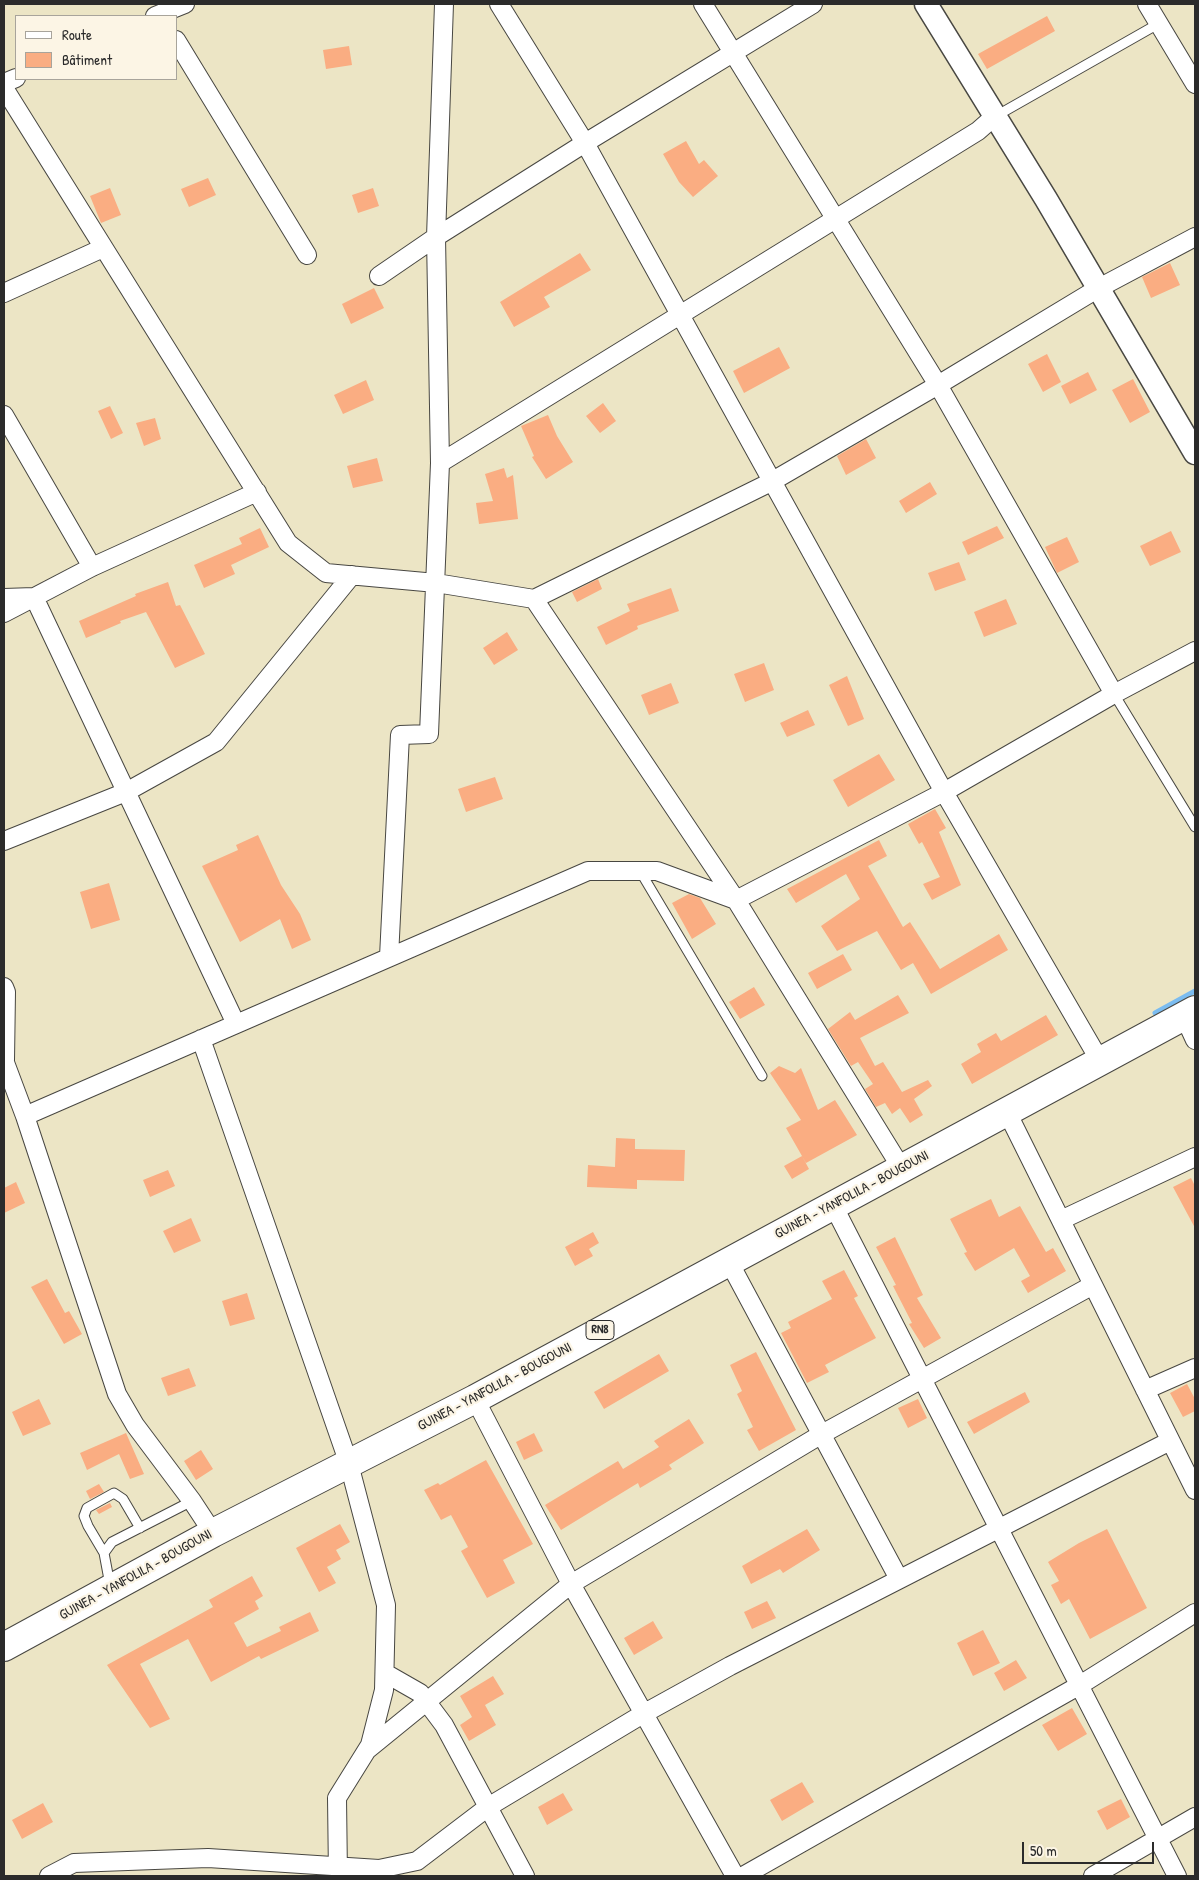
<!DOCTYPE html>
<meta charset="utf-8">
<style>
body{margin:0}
#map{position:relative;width:1199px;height:1880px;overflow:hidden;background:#ece5c5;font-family:"Patrick Hand",sans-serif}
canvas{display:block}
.frame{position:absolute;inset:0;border:5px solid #2b2b2b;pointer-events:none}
.legend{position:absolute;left:15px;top:15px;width:162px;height:65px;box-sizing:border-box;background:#fcf5e5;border:1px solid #a8a49b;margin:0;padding:6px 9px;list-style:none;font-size:15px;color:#2b2b2b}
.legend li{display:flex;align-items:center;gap:10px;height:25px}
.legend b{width:25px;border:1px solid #a8a49b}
.scale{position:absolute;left:1022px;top:1842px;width:132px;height:22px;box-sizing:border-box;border:2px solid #2b2b2b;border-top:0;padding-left:6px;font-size:15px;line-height:18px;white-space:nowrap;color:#2b2b2b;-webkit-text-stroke:4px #fcf5e5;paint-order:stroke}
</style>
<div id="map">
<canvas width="1199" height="1880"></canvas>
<div class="frame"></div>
<ul class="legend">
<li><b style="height:6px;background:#fff"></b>Route</li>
<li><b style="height:14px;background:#faad82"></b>Bâtiment</li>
</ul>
<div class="scale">50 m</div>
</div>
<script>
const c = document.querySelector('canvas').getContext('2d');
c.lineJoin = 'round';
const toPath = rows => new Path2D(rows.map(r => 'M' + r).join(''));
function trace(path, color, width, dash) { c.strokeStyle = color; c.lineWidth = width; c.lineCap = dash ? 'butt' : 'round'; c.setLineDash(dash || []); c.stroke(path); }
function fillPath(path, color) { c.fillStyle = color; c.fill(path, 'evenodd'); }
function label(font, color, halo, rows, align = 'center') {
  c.font = font + ' "Patrick Hand",sans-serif'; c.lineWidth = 4.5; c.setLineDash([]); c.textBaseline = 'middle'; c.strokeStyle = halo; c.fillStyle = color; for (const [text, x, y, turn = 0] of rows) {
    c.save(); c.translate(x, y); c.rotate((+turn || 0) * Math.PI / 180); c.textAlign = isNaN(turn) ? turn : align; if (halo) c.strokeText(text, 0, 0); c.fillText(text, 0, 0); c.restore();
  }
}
trace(toPath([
 [1155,1013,1195,991]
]), '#7bbcf0', 5);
fillPath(toPath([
 [1047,16,1055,31,987,69,978,54],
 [349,46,352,65,326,69,323,50],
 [686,141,699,164,704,160,718,176,693,197,679,182,663,154],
 [208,178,216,195,189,207,181,189],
 [110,188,121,215,101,223,90,196],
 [373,188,379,206,358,213,352,195],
 [580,253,591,270,544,297,550,307,514,327,500,302],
 [1170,263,1180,285,1151,298,1142,277],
 [374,288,384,308,351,324,342,304],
 [779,347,790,368,744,393,733,371],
 [1047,354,1061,382,1043,392,1028,364],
 [1088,372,1097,390,1070,404,1061,386],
 [1133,379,1150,412,1130,423,1112,390],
 [366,380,374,400,343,414,334,395],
 [603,403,616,421,600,433,586,416],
 [110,406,123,433,111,439,98,411],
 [548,415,557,436,573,462,546,479,532,457,534,456,521,426],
 [155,418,161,439,144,446,136,423],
 [866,439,876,458,846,475,837,456],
 [377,458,383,481,353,488,347,466],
 [504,468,507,478,513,475,518,519,479,524,476,503,493,501,485,474],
 [930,482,937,494,906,513,899,501],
 [997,526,1004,538,968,555,962,542],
 [260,528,269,547,231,565,235,574,204,588,194,565,242,544,239,538],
 [1171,531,1181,552,1150,566,1140,546],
 [1067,537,1079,562,1057,573,1045,547],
 [959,562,966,580,935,591,928,573],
 [598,579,602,589,577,602,572,592],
 [168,582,176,606,180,605,205,654,175,668,146,612,120,621,121,623,86,638,79,621,136,596,135,594],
 [671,588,679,611,637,626,638,629,606,645,597,627,630,611,627,604],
 [1006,599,1017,624,984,637,974,612],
 [507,632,518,650,494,665,483,648],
 [764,663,774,690,745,702,734,674],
 [847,676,864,719,848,726,829,685],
 [671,683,679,703,649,715,641,695],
 [808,710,815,725,787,737,780,723],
 [879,754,895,780,848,807,833,780],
 [495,777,503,799,466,812,458,789],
 [935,809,946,828,939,832,961,885,932,900,923,884,940,877,922,842,919,844,908,824],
 [258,835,281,885,300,914,311,940,292,949,280,919,240,942,202,866,238,850,236,845],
 [879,840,887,856,868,866,903,927,910,922,940,969,999,934,1008,950,931,994,913,963,901,970,877,931,837,951,821,926,860,899,846,874,796,903,787,889],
 [109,883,120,920,91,929,80,892],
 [689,894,700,898,716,924,692,939,672,903],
 [843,954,852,970,817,989,808,973],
 [754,987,765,1005,740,1019,729,1002],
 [898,995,909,1013,860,1038,875,1066,883,1062,902,1092,928,1080,932,1086,914,1099,923,1115,910,1123,900,1108,892,1114,885,1103,876,1107,865,1089,873,1084,858,1062,851,1066,828,1029,850,1012,855,1020],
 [1046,1015,1058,1035,972,1084,961,1064,981,1052,977,1044,996,1033,1001,1041],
 [779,1066,795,1073,801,1068,818,1110,835,1100,857,1135,806,1163,786,1128,801,1120,770,1073],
 [616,1138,635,1139,635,1149,685,1150,684,1181,637,1180,637,1189,587,1187,588,1165,615,1167],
 [802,1156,809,1169,792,1179,784,1166],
 [168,1170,175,1186,150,1197,143,1180],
 [1191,1178,1195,1186,1195,1228,1173,1187],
 [16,1182,25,1203,4,1213,4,1188],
 [991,1199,999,1217,1020,1206,1046,1252,1053,1248,1066,1271,1028,1293,1021,1281,1030,1276,1014,1248,975,1271,964,1253,967,1252,950,1219],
 [191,1218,201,1241,174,1253,163,1231],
 [593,1232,599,1243,589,1249,593,1256,575,1266,565,1247],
 [895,1237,923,1295,917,1298,941,1338,924,1348,909,1324,912,1323,893,1286,896,1285,876,1247],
 [844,1270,858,1296,854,1298,876,1338,825,1365,829,1372,807,1383,781,1333,791,1328,788,1322,832,1299,822,1281],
 [47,1279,65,1313,69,1311,82,1334,64,1344,31,1287],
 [247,1293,255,1319,230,1326,222,1301],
 [756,1352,796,1430,759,1451,747,1430,753,1427,737,1394,742,1391,730,1365],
 [659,1354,669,1371,604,1409,594,1392],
 [189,1368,196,1386,168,1396,161,1378],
 [1187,1384,1195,1399,1195,1411,1183,1417,1170,1393],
 [1025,1392,1030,1402,974,1434,967,1422],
 [39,1399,51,1424,23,1436,12,1412],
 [918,1399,927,1418,908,1428,898,1408],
 [689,1419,704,1443,669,1465,672,1469,640,1488,638,1483,561,1530,545,1505,618,1461,623,1469,659,1447,654,1441],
 [126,1433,144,1474,130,1479,119,1454,87,1470,80,1453],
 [534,1433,543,1451,524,1460,516,1442],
 [201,1450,213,1469,196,1480,184,1461],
 [486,1460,533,1544,503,1560,515,1583,487,1598,461,1551,468,1547,451,1515,441,1520,424,1490,438,1483,440,1485],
 [99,1484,104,1492,90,1499,86,1491],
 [110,1503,112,1507,99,1514,96,1510],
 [340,1524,350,1542,336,1550,341,1559,327,1567,336,1583,319,1592,296,1548],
 [807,1529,820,1550,783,1573,780,1569,751,1584,742,1566],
 [1107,1529,1147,1608,1090,1639,1069,1599,1061,1604,1051,1585,1059,1581,1048,1562,1079,1543],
 [252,1576,263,1596,255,1601,259,1609,234,1623,247,1647,281,1631,279,1627,310,1612,319,1631,261,1659,259,1656,211,1682,188,1639,140,1664,170,1719,150,1728,107,1665,213,1607,209,1600],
 [767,1601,776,1618,752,1629,744,1612],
 [653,1621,663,1638,634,1655,624,1638],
 [983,1630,1000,1663,973,1676,957,1643],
 [1016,1660,1027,1678,1004,1691,994,1673],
 [493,1676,504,1694,485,1705,496,1725,469,1741,460,1725,472,1717,460,1696],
 [1072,1708,1087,1734,1058,1751,1042,1725],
 [802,1782,814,1802,782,1821,770,1800],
 [563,1793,573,1810,547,1825,538,1807],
 [1121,1799,1130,1817,1107,1830,1097,1811],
 [43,1803,53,1822,22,1839,12,1820]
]), '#faad82');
const service = toPath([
 [996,116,1158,24],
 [1114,694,1195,827],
 [640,871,762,1076],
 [104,1553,88,1526,84,1516,87,1508,114,1493,123,1499,140,1528],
 [110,1585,104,1553,112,1542,192,1501]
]);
const minor = toPath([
 [499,4,585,143,944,792,1100,1061],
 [703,4,938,385,1114,694],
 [1147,4,1195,84],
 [155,16,185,4],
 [176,40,307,255],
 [4,83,16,78],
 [4,88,288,543,326,573,436,583,534,599,771,482,938,385,1097,289,1195,237],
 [379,276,436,237,585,143,813,4],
 [4,293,103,248],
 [4,415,92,567],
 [440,463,978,131,995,116],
 [4,598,34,597,236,1024],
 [534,599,736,900,902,1169],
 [4,613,92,567,257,492],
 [4,841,126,792,216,742,352,575],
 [389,957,400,735,429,734,440,463,436,237,444,4],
 [4,987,6,992,5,1060],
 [1184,1016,1195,1040],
 [201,1039,349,1464,386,1605,384,1690,370,1745,337,1798,338,1876],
 [4,1060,25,1116,117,1394,135,1425,192,1501,213,1533],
 [1007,1112,1195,1490],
 [25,1116,588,871,657,871,736,900,944,792,1114,694,1195,651],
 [833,1205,1177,1876],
 [1061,1220,1195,1157],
 [728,1260,899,1579],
 [1145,1390,1195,1368],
 [475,1399,571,1584,735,1876],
 [385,1673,420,1693,444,1725,525,1876],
 [367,1750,571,1584,822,1434,1093,1285],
 [49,1876,74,1863,208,1858,379,1869,417,1861,488,1807,643,1714,730,1666,1170,1441],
 [743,1876,1080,1685,1195,1613],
 [1093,1876,1195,1817]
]);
const tertiary = toPath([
 [926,4,1046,199,1195,453]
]);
const primary = toPath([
 [4,1647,213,1533,475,1399,1195,1010]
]);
trace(service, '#484742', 11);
trace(minor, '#484742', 20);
trace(tertiary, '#484742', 25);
trace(primary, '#484742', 30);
trace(service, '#fff', 9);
trace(minor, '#fff', 18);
trace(tertiary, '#fff', 22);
trace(primary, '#fff', 28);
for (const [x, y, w] of [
 [600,1330,28]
]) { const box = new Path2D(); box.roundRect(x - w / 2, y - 9.5, w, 19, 4); c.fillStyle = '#fcf5e5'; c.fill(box); trace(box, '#2b2b2b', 1); }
label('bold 12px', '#2b2b2b', null, [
 ["RN8",600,1330]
]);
label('14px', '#2b2b2b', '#fcf5e5', [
 ["GUINEA - YANFOLILA - BOUGOUNI",852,1195,-28],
 ["GUINEA - YANFOLILA - BOUGOUNI",495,1387,-28],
 ["GUINEA - YANFOLILA - BOUGOUNI",136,1575,-29]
]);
</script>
